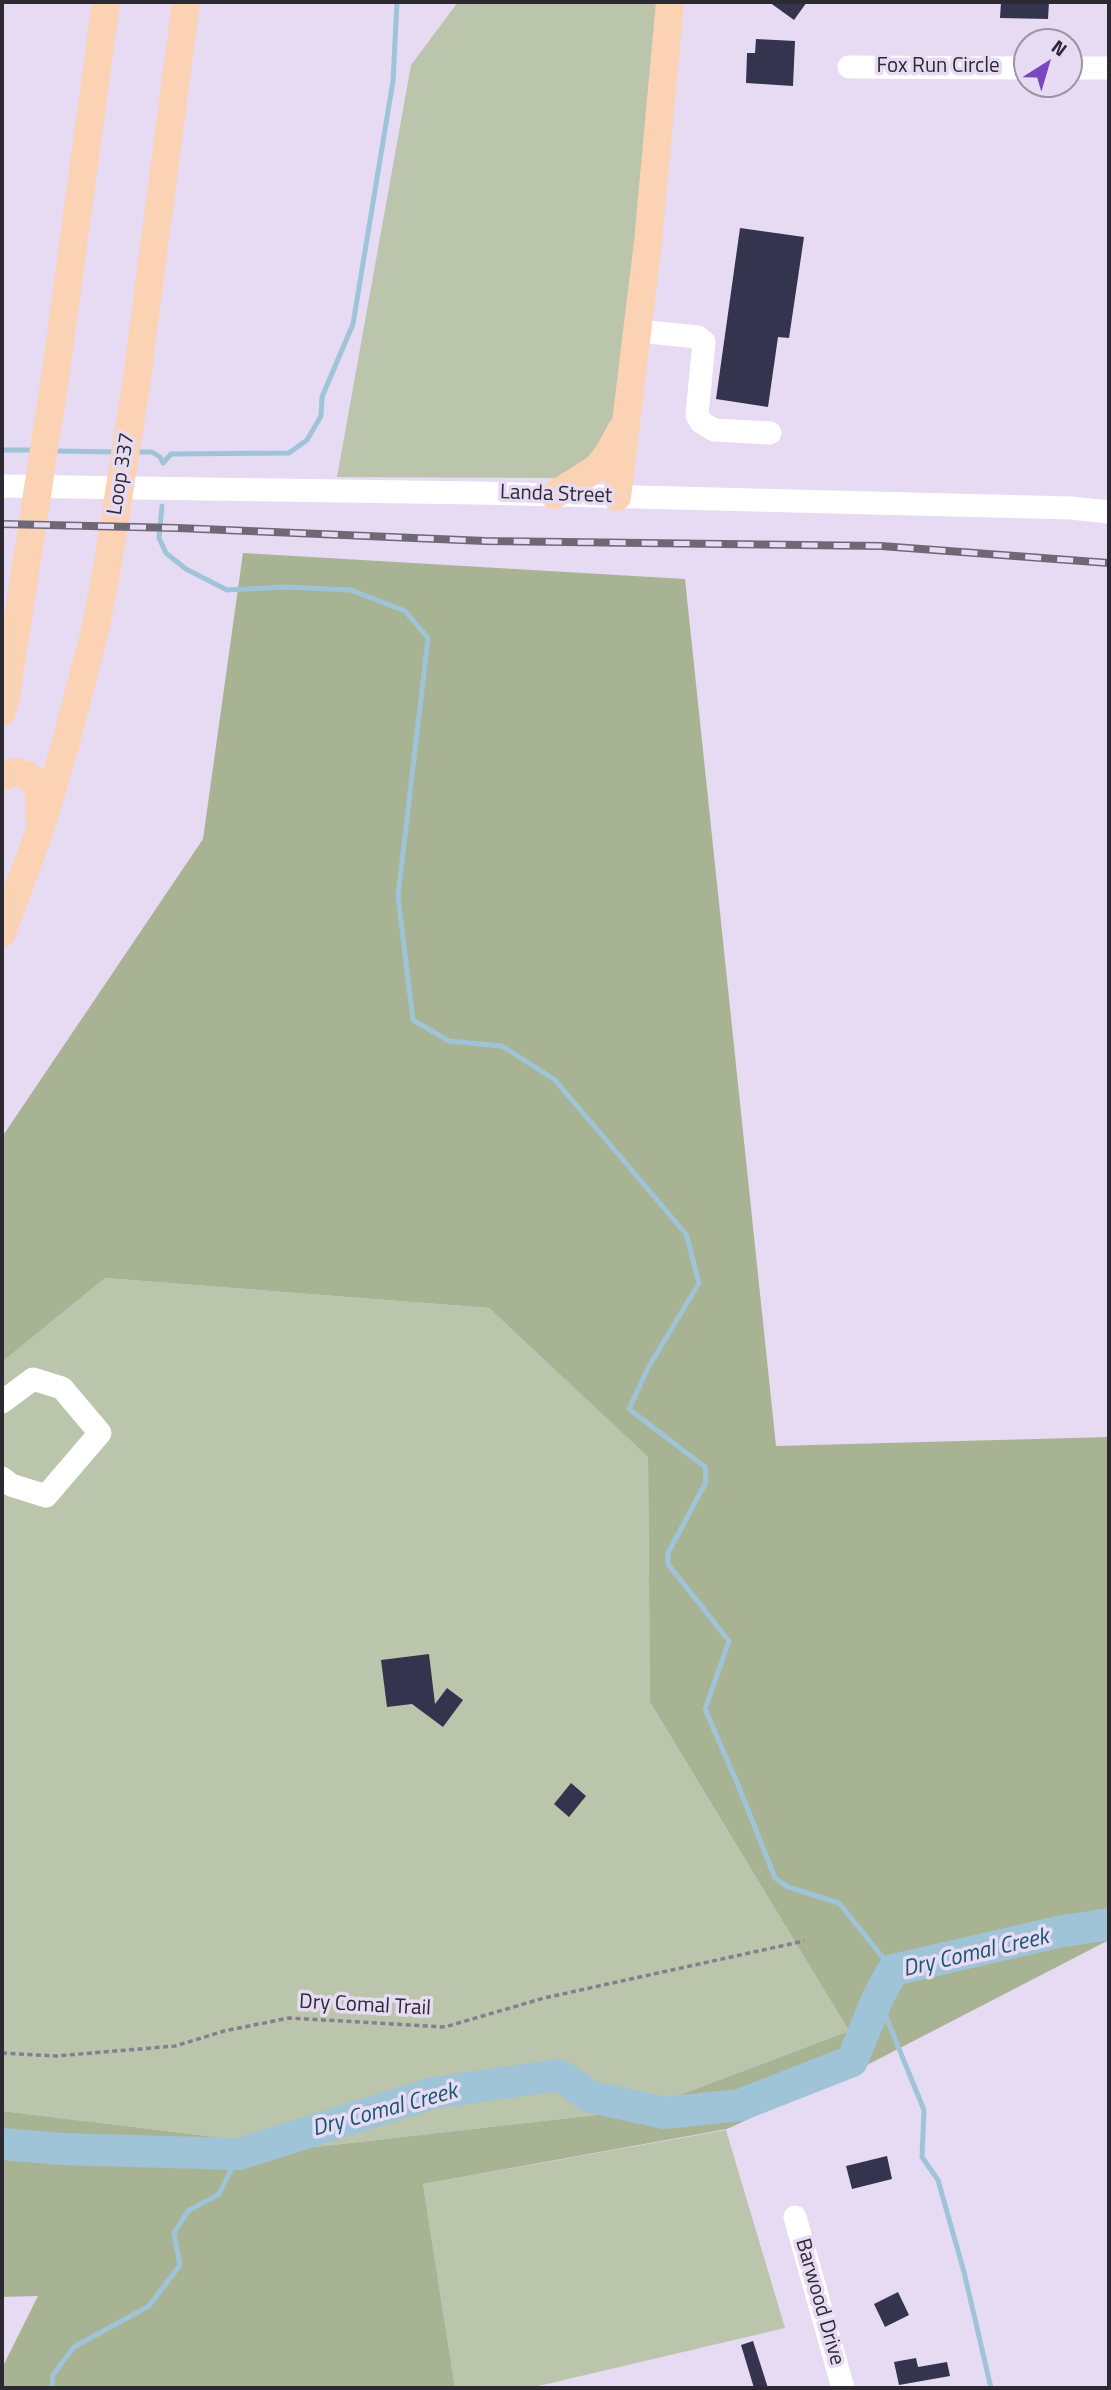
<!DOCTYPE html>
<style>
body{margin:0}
#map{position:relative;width:1111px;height:2390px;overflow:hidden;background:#e6dbf3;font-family:"Titillium Web",sans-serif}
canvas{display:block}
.frame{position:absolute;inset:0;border:4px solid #2d2932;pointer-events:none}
.north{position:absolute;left:1013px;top:28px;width:70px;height:70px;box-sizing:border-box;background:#e6dbf3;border:2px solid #9c94a6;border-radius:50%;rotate:37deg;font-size:19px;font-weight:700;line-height:28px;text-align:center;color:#2d2932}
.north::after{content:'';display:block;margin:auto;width:24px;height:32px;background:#7b47be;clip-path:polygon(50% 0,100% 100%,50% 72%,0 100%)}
</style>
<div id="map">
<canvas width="1111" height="2390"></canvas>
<div class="frame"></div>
<div class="north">N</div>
</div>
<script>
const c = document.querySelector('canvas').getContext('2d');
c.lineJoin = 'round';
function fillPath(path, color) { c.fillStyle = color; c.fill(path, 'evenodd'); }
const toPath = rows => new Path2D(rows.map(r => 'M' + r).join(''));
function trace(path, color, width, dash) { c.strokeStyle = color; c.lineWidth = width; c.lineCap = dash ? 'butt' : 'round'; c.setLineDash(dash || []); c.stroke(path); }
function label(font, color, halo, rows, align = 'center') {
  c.font = font + ' "Titillium Web",sans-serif'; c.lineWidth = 7; c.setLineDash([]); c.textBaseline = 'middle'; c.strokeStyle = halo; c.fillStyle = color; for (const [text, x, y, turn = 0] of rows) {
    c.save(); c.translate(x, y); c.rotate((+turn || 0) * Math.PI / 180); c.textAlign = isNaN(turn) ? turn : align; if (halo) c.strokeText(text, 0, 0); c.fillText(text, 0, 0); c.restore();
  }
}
fillPath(toPath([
 [458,2,657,2,621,402,605,443,567,478,337,477,411,65],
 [105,1278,489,1308,648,1457,650,1702,849,2031,640,2110,306,2148,2,2111,2,1362],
 [726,2130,785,2328,530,2388,455,2388,423,2184]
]), '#bbc5ab');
fillPath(toPath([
 [243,553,685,579,776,1446,1109,1437,1109,1940,869,2064,727,2129,423,2184,455,2388,2,2388,2,2368,38,2296,2,2297,2,2111,306,2148,640,2110,849,2031,650,1702,648,1457,489,1308,105,1278,2,1362,2,1137,203,839]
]), '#a7b393');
trace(toPath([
 [2,450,34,450],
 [54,451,118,452],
 [134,452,152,452,160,457,163,463,171,454,289,453,307,440,321,416,322,397,353,324,393,81,397,2],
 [162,506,159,538,166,553,186,569,227,590,285,587,351,590,405,611,428,638,398,896,413,1020,449,1041,502,1046,555,1080,686,1234,699,1283,648,1368,629,1409,705,1467,706,1482,668,1553,668,1564,729,1641,705,1709,738,1785,775,1878,788,1887,839,1903,893,1970],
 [878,1997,924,2110,922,2157,938,2180,964,2272,991,2388],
 [52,2388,53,2375,74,2347,149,2306,180,2265,174,2233,188,2211,219,2194,239,2154]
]), '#a0c4d7', 5);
trace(toPath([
 [2,2144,61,2149,239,2154,433,2093,559,2075,591,2097,665,2113,740,2105,852,2061,878,1997,893,1970,1058,1932,1109,1924]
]), '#a0c4d7', 32);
fillPath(toPath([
 [769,2,807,2,794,20],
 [1001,2,1049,2,1048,19,1000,18],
 [756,39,795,41,793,86,746,83,747,53,755,53],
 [740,228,804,237,789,338,778,337,768,407,716,399],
 [429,1654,435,1704,447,1688,463,1700,443,1727,412,1704,387,1707,381,1660],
 [571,1783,586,1796,569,1817,554,1804],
 [887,2156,892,2179,852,2189,846,2166],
 [898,2292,909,2315,885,2327,874,2304],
 [753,2341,768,2388,754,2388,741,2345],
 [916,2358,918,2367,947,2362,950,2376,899,2385,894,2362]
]), '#34344e');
trace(toPath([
 [2,2053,56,2056,175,2046,224,2031,289,2018,445,2027,544,1998,804,1941]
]), '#867e8f', 3.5, [5, 3.5]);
trace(toPath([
 [849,67,1027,68],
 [1069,68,1109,68],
 [637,331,698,337,704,342,697,415,701,422,714,430,770,433],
 [2,486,478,493,1071,508,1109,512],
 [2,1402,33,1379,62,1388,100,1433,46,1496,11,1485,2,1478],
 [795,2217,843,2388]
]), '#fff', 23);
trace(toPath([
 [554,495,597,468,609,453,621,430],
 [617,497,648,242,670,2],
 [2,712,6,696,55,378,106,2],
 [2,777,15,772,26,775,33,780,40,796,39,816],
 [2,933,40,830,65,746,95,630,106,574,135,392,186,2]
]), '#fcd2b5', 28);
const rail = toPath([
 [2,524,178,528,485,541,881,546,1109,563]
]);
trace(rail, '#6e6876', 8);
trace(rail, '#e6dbf3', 5, [16]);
label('21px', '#2d2932', '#e6dbf3', [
 ["Fox Run Circle",938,67],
 ["Loop 337",122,474,-81],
 ["Landa Street",556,495,2],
 ["Dry Comal Trail",365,2006,3],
 ["Barwood Drive",819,2302,74]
]);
label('italic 23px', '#165671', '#e6dbf3', [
 ["Dry Comal Creek",976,1954,-13],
 ["Dry Comal Creek",385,2111,-15]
]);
</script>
